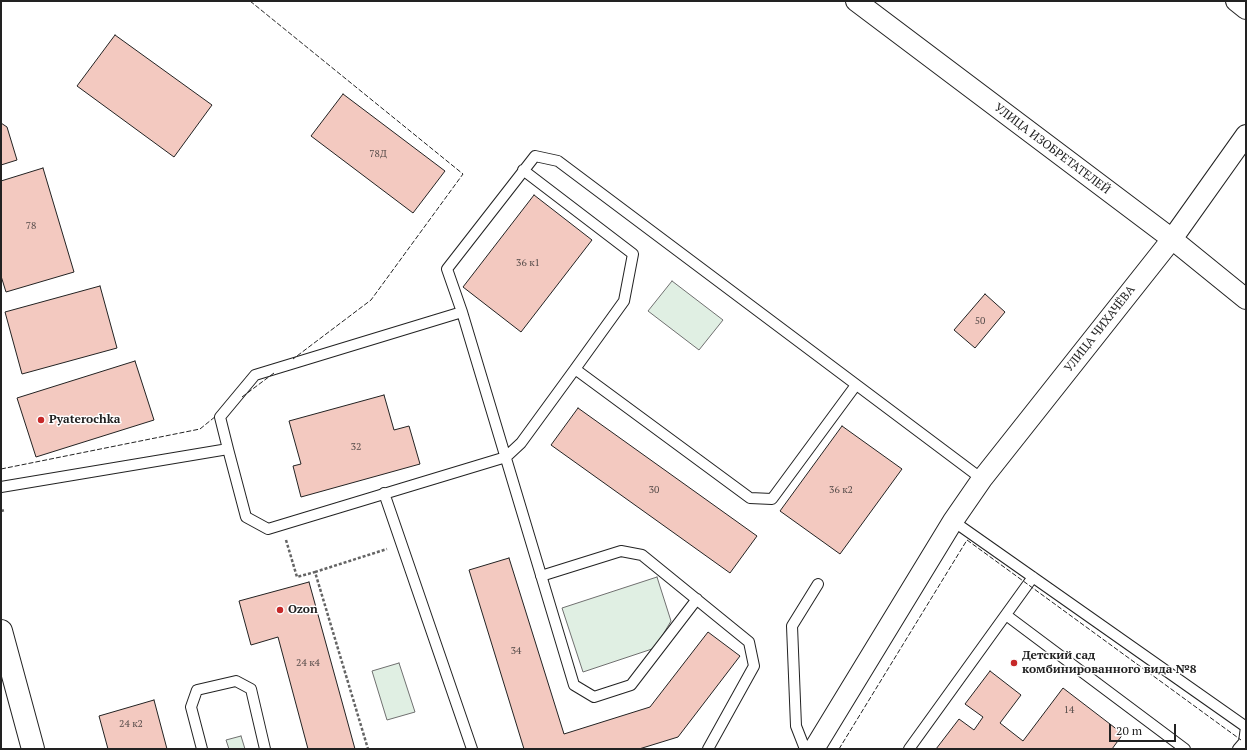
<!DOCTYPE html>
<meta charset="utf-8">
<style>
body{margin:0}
#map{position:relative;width:1247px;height:750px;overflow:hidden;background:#fff;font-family:"PT Serif",serif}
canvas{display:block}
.frame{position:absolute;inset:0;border:2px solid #222;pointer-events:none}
.scale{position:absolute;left:1109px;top:724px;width:67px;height:18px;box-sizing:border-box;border:2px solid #222;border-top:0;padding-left:5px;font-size:12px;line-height:14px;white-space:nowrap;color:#222;-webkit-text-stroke:3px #fff;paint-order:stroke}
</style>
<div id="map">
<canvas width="1247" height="750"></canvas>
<div class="frame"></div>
<div class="scale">20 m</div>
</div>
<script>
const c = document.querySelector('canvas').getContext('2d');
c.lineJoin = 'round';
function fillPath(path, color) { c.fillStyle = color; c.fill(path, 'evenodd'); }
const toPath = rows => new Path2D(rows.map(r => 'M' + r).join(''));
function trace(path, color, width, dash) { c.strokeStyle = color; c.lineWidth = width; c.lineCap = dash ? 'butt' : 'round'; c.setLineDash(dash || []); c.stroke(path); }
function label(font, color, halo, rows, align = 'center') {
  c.font = font + ' "PT Serif",serif'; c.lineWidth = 3; c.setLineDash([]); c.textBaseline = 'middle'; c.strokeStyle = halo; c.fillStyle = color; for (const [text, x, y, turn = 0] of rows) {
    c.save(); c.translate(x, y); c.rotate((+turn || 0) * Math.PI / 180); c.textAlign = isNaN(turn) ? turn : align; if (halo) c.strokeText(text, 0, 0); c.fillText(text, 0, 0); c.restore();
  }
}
const green = toPath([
 [672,281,723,320,699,350,648,311,672,281],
 [657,577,671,621,655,648,583,672,562,608,657,577],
 [399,663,415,712,387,720,372,671,399,663],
 [241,736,245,749,229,749,226,740,241,736]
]);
fillPath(green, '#e0efe3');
trace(green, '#6f6f6f', 1);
const building = toPath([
 [115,35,212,105,174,157,77,86,115,35],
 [343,94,445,171,413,213,311,136,343,94],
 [1,123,7,127,17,160,1,165,1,123],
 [43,168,74,272,6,292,1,276,1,181,43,168],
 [534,195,592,240,521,332,463,287,534,195],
 [100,286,117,348,22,374,5,312,100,286],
 [985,294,1005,312,975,348,954,330,985,294],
 [135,361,154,420,36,457,17,398,135,361],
 [384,395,394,430,409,426,420,464,301,497,293,466,301,464,289,421,384,395],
 [578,408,757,536,730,573,551,445,578,408],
 [842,426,902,469,840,554,780,511,842,426],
 [509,558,564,734,650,707,708,632,740,656,678,737,639,749,524,749,469,570,509,558],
 [309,582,355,749,308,749,278,637,251,645,239,601,309,582],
 [990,671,1021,695,1000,723,1023,741,1063,688,1123,734,1112,749,936,749,959,719,974,730,983,717,965,704,990,671],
 [154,700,167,749,108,749,99,716,154,700]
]);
fillPath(building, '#f3c9c0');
trace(building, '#222', 1);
const lane = toPath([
 [523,170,633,254,624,301,575,369],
 [462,312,447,269,535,156,558,161,982,479],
 [228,449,220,417,255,375,462,312,574,685,594,697,631,685,697,599],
 [1,487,228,449,246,517,268,529,506,457,521,443,575,369,750,498,772,499,856,385],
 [384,493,472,749],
 [953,521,1246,727,1244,742,1238,749],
 [541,576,621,551,642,555,749,642,754,666,708,749],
 [1006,615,1185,749],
 [202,749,191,707,197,690,236,681,251,689,265,749],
 [805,749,796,726,792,626,818,584],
 [909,749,1033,577]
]);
const street = toPath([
 [856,1,1172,239,1246,299],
 [1236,1,1246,9],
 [814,749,953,521,982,479,1172,239,1246,135]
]);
const secondary = toPath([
 [1,631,33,749]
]);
trace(lane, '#222', 12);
trace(street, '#222', 22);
trace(secondary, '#222', 24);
trace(toPath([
 [1,511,5,510],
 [286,540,297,577,315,572,368,749],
 [315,572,387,549]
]), '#646464', 2.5, [3, 2]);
trace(lane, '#fff', 10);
trace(street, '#fff', 20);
trace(secondary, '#fff', 22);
trace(toPath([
 [250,1,463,174,371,300,293,359],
 [242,397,274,373],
 [1,469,200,429,216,416],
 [839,749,967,540,1241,740]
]), '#222', 1, [5, 2]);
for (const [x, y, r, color] of [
 [41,420,4,"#c62828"],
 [280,610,4,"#c62828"],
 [1014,663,4,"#c62828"]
]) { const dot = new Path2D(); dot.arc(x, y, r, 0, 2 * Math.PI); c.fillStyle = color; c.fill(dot); trace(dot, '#fff', 1.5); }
label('10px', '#564c4a', null, [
 ["78Д",378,154],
 ["78",31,226],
 ["36 к1",528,263],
 ["50",980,321],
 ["32",356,447],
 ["30",654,490],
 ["36 к2",841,490],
 ["34",516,651],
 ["24 к4",308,663],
 ["14",1069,710],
 ["24 к2",131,724]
]);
label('12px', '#222', '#fff', [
 ["УЛИЦА ИЗОБРЕТАТЕЛЕЙ",1052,149,37],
 ["УЛИЦА ЧИХАЧЁВА",1100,329,-52]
]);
label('bold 12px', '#222', '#fff', [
 ["Pyaterochka",49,420],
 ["Ozon",288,610],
 ["Детский сад",1022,656],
 ["комбинированного вида №8",1022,670]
], 'left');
</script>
